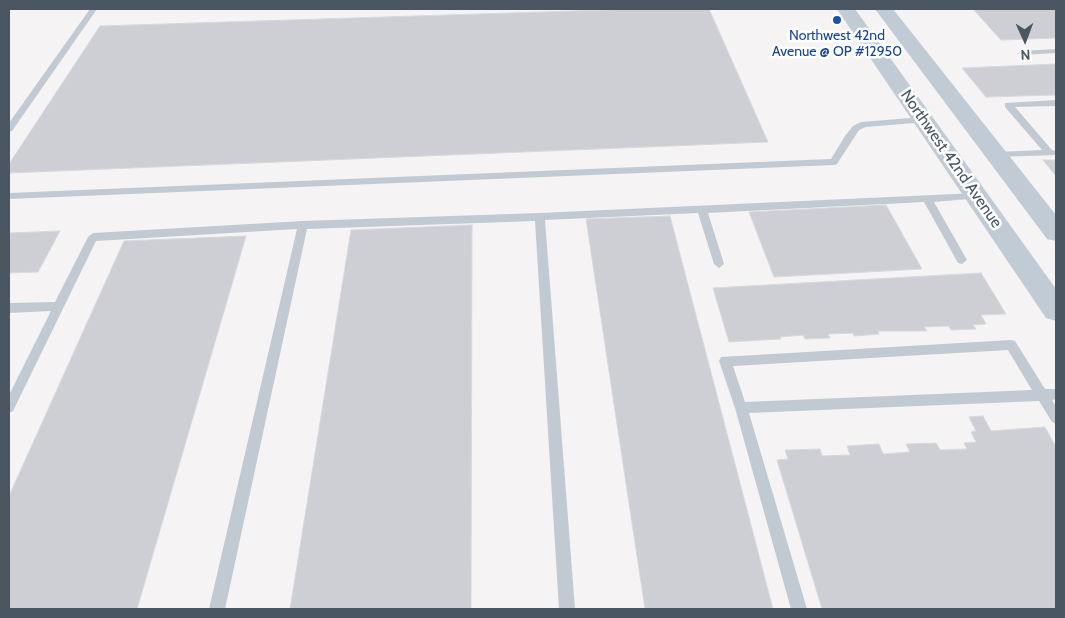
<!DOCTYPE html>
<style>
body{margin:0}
#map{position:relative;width:1065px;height:618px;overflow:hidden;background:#f5f3f3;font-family:Cabin,sans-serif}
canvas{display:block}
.frame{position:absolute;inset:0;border:10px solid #4a5661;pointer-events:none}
.north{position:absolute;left:1000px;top:15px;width:50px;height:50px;-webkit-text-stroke:4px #fff;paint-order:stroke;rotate:178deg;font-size:14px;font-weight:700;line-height:20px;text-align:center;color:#4a5661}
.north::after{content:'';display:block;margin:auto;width:18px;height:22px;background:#4a5661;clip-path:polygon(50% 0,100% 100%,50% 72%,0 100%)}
</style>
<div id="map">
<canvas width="1065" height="618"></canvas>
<div class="frame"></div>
<div class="north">N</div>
</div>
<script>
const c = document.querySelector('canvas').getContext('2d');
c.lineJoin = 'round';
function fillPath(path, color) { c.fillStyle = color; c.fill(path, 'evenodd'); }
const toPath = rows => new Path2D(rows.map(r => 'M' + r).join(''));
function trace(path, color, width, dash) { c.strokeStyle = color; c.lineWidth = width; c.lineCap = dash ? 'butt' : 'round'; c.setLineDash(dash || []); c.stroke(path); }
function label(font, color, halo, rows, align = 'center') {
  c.font = font + ' Cabin,sans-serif'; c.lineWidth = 5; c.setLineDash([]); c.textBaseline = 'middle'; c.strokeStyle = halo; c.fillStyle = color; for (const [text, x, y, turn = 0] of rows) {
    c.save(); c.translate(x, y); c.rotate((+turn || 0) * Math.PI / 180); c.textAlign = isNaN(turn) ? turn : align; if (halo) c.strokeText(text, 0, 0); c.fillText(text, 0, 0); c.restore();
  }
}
const building = toPath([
 [636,9,709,9,768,142,9,173,9,164,100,26,636,9],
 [973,9,1056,9,1056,38,1001,40,973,9],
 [1056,64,1056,95,986,97,962,68,1056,64],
 [1043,160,1056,160,1056,176,1043,160],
 [886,205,922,269,774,277,749,212,886,205],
 [670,216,773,609,645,609,586,219,670,216],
 [472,225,471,609,290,609,351,230,472,225],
 [60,231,38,272,9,273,9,233,60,231],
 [246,236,137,609,9,609,9,496,124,241,246,236],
 [981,273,1006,314,981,315,986,324,973,325,976,329,951,330,949,326,924,327,927,331,878,331,879,334,854,336,853,333,828,334,830,338,805,339,803,335,780,337,781,339,729,342,713,288,981,273],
 [983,416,991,431,1045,427,1056,447,1056,609,822,609,777,460,788,459,785,450,820,449,822,456,850,455,847,446,879,444,883,454,910,452,906,444,936,443,940,450,967,449,964,443,976,442,971,432,976,431,969,417,983,416]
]);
fillPath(building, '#cdcfd5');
trace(building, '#d7d9de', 1);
fillPath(toPath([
 [90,9,97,9,12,131,9,132,9,123,90,9],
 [1056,49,1056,53,1022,55,1018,53,1022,51,1056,49],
 [1056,100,1056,106,1015,107,1052,150,1056,151,1056,155,994,157,992,155,997,152,1042,150,1005,107,1005,103,1056,100],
 [923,117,927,120,926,122,866,127,859,130,837,164,834,165,9,199,9,193,831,159,845,136,853,126,861,122,923,117],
 [977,193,980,194,982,196,980,198,934,202,967,260,962,264,958,263,924,202,708,213,724,264,719,268,714,264,698,213,545,220,575,609,559,609,535,221,307,229,225,609,209,609,297,229,96,241,13,411,9,413,9,395,51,311,9,313,9,303,55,302,88,237,93,233,303,221,540,213,977,193],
 [1011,340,1015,341,1045,389,1056,389,1056,399,1052,400,1056,407,1056,424,1052,422,1039,401,749,413,807,609,791,609,735,408,719,361,721,357,1011,340],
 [1008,350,1032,390,745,402,733,366,1008,350]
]), '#c1cad2');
fillPath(toPath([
 [837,9,855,9,1056,289,1056,321,1046,318,837,9],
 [875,9,893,9,1056,215,1056,241,1047,239,875,9]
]), '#c1cbd6');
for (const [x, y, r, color] of [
 [837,20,5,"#1a4fb4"]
]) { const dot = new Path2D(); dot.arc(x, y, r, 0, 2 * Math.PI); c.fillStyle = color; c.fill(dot); trace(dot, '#fff', 2); }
label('14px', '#164399', '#fff', [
 ["Northwest 42nd",837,36],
 ["Avenue @ OP #12950",837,52]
]);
label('16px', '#4a5661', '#fff', [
 ["Northwest 42nd Avenue",951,159,55]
]);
</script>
